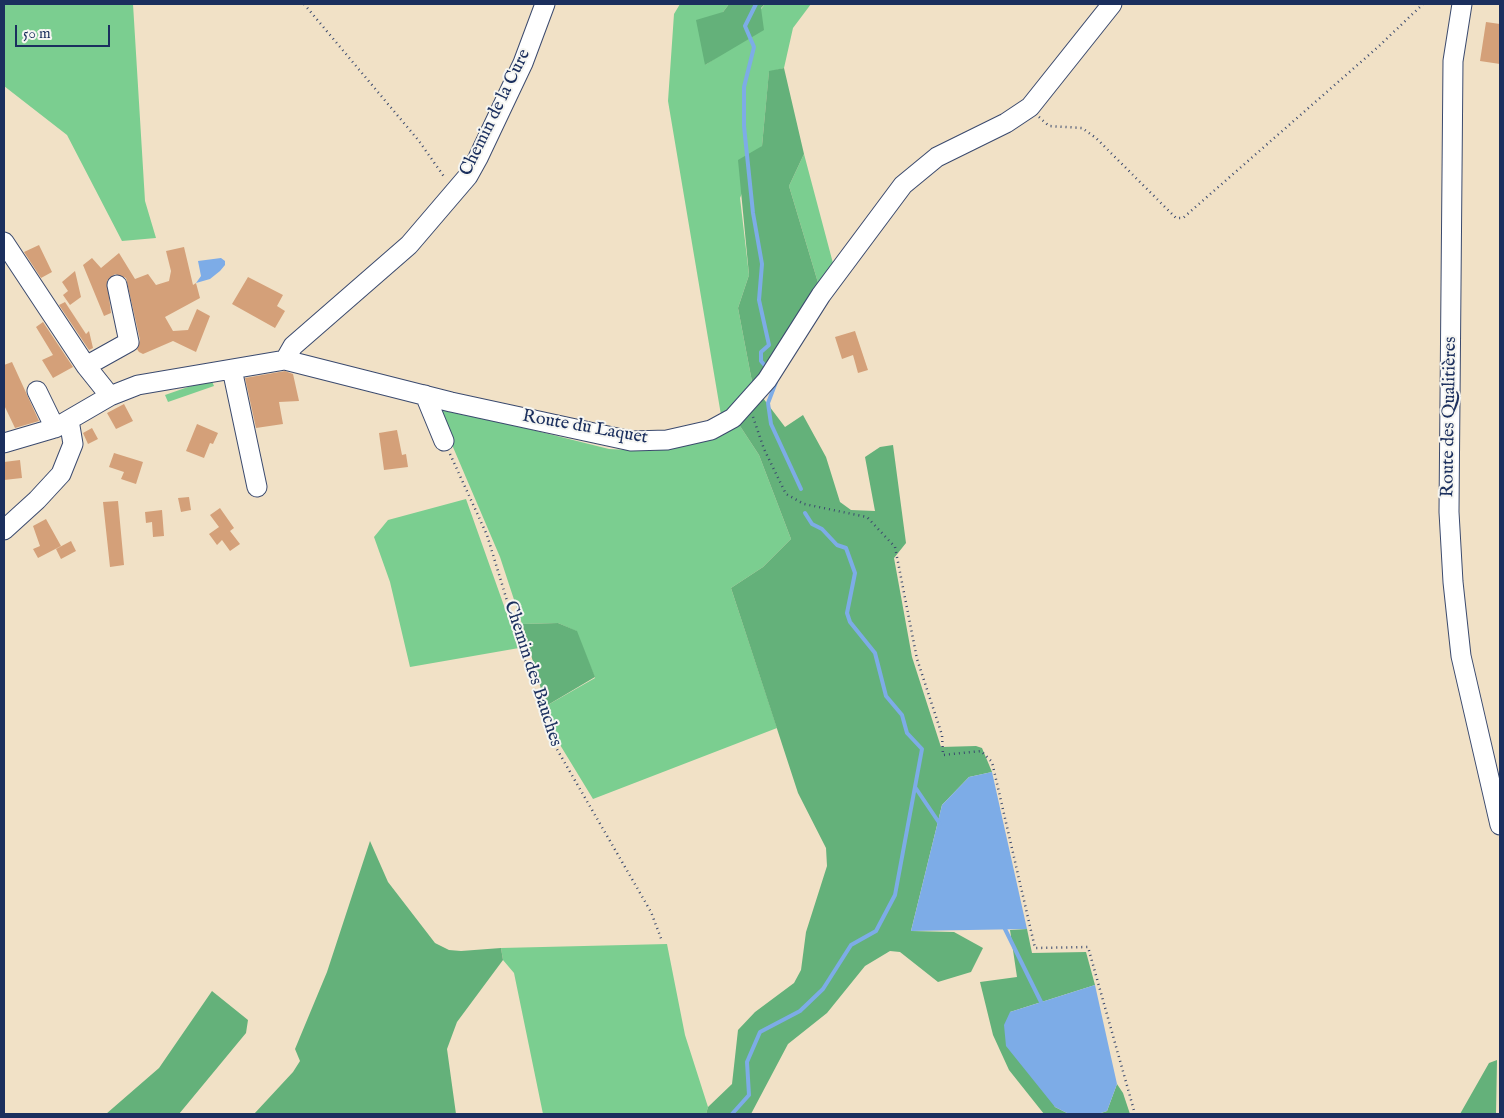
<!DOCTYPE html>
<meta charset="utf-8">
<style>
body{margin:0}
#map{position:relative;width:1504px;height:1118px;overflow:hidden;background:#f1e1c6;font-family:"IM FELL English",serif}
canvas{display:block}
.frame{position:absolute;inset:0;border:5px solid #1b2f5e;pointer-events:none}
.scale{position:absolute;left:15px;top:25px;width:95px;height:22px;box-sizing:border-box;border:2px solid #1b2f5e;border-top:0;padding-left:6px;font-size:15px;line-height:18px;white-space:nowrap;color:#1b2f5e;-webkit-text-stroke:4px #f6f6f2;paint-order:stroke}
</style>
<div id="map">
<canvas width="1504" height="1118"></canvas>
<div class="frame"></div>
<div class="scale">50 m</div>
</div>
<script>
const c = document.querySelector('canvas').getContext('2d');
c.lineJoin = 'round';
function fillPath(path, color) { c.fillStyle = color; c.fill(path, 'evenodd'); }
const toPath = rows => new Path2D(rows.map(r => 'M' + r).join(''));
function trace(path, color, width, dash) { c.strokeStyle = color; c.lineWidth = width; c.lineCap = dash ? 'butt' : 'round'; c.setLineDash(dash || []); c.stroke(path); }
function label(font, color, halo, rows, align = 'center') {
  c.font = font + ' "IM FELL English",serif'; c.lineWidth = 4; c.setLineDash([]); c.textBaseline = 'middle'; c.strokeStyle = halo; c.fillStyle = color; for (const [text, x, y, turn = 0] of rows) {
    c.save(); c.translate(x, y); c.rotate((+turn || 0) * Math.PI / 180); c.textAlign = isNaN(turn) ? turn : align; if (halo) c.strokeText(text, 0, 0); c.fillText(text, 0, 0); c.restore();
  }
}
fillPath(toPath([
 [4,4,133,4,145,201,156,238,122,241,67,135,4,86],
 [680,4,729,4,723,12,705,65,728,50,765,4,811,4,793,28,784,68,769,72,762,146,740,198,749,275,738,308,753,387,735,407,721,415,668,101,674,14],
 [804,154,834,267,819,286,789,186],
 [211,379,214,386,168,402,165,395],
 [441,407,609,449,649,451,676,448,709,439,738,423,759,455,791,539,763,567,731,588,777,728,593,799,551,730,546,706,595,678,576,631,558,623,522,624,500,557,438,412],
 [466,499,519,648,410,667,390,582,374,537,388,520],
 [667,944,685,1035,708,1107,706,1114,543,1114,514,973,503,960,501,948]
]), '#7bce90');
fillPath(toPath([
 [729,4,765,4,761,8,764,30,705,65,696,20,723,12],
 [784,68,804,154,789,186,819,286,753,387,738,308,749,275,738,160,762,146,769,71],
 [763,398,785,427,803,415,826,457,840,502,851,510,875,511,865,457,880,447,893,445,906,543,894,558,912,657,941,747,976,746,982,748,992,772,969,777,942,805,911,931,954,932,983,948,971,972,938,982,900,952,890,951,865,966,827,1013,788,1044,751,1114,706,1114,708,1107,732,1084,738,1030,755,1012,794,983,801,970,806,932,827,866,826,848,798,793,731,588,763,567,791,539,759,455,738,423],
 [558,623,577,631,595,677,546,706,522,624],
 [370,841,388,882,435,943,449,950,461,951,501,948,503,960,457,1022,447,1049,456,1114,254,1114,293,1072,300,1061,295,1049,327,972],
 [1027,929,1032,953,1086,952,1095,985,1010,1012,1055,1107,1069,1114,1044,1114,1009,1070,993,1035,980,982,1017,977,1010,930],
 [212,991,248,1020,246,1033,179,1114,106,1114,159,1068],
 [1497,1060,1496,1114,1460,1114,1489,1063],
 [1117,1084,1123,1093,1130,1114,1098,1114,1107,1111]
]), '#64b17a');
fillPath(toPath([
 [221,258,225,261,225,265,220,271,210,279,196,283,201,276,198,261],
 [992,772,1027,929,911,931,942,805,969,777],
 [1095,985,1117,1084,1107,1111,1098,1114,1069,1114,1055,1107,1006,1046,1004,1025,1010,1012]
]), '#7dace7');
trace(toPath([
 [756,4,745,26,754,47,744,87,744,126,753,213,762,264,759,300,769,345,761,352,761,361,767,368],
 [776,382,768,403,771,424,801,489],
 [915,787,940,824],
 [1004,927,1043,1006],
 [732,1114,749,1095,747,1062,760,1032,800,1011,823,989,851,945,876,931,895,895,922,749,907,733,902,715,886,696,875,653,850,622,847,613,855,573,846,548,837,545,822,529,812,524,805,513]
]), '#7dace7', 4);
fillPath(toPath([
 [1486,22,1500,24,1500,64,1480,61],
 [39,245,52,272,41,278,24,252],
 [184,247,193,285,196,283,200,298,165,317,173,331,188,330,197,309,210,316,196,352,173,341,143,354,139,352,137,349,140,340,126,278,115,274,107,281,111,313,104,316,83,265,92,258,101,268,119,253,135,279,148,274,156,285,169,281,171,271,166,251],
 [75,271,81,297,70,305,63,295,68,291,62,282],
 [248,277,283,295,277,306,285,311,275,328,232,304],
 [65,302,86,334,89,331,93,348,89,350,59,305],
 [43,322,73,367,53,378,42,360,53,355,36,327],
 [855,331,868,370,858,373,853,355,842,359,835,337],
 [12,362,39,421,15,428,4,405,4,365],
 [285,371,293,374,299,401,279,402,283,424,256,428,245,378],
 [124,404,133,421,116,429,107,413],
 [197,424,218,433,213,444,210,443,204,458,186,451],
 [92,428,98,439,88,444,83,433],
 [397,430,402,455,406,454,408,467,384,470,379,433],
 [114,453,143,462,136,484,121,479,124,472,109,467],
 [20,460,22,478,4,480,4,462],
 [189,497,191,510,181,512,178,498],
 [118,501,124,565,110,567,103,502],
 [220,508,234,528,230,531,240,544,230,551,222,540,217,545,209,534,219,527,210,515],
 [162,510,164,536,153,537,152,522,146,523,145,512],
 [46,519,61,546,38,558,33,549,40,546,33,526],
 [71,541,76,551,61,559,56,549]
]), '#d4a079');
const minor = toPath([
 [1462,4,1453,61,1449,512,1453,582,1461,656,1500,825],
 [4,242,86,366,110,396],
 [285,360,293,346,409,245,468,176,478,158,523,63,545,4],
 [86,366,129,342,117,285],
 [232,369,257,487],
 [37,391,55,428],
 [425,395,444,441],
 [4,443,55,428,110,396,138,385,285,360,451,402,631,441,667,440,711,430,733,418,767,380,821,295,903,185,937,157,1006,123,1030,107,1112,4],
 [4,530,37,500,61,474,73,444,69,420]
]);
trace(minor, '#3b4a6e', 21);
trace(toPath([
 [304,4,419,141,445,178],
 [1039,117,1049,126,1082,128,1096,138,1176,218,1183,218,1378,47,1423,4],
 [753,417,764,449,786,494,804,504,867,517,895,547,917,659,942,735,943,755,981,751,992,762,1035,948,1088,947,1135,1114],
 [450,454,487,535,547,732,651,912,662,941]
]), '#3b4a6e', 2.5, [1, 4]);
trace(minor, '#fff', 19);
label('18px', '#1b2f5e', '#f6f6f2', [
 ["Chemin de la Cure",496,113,-64],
 ["Route des Qualitières",1450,417,-89],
 ["Route du Laquet",585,428,10],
 ["Chemin des Bauches",532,674,72]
]);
</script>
